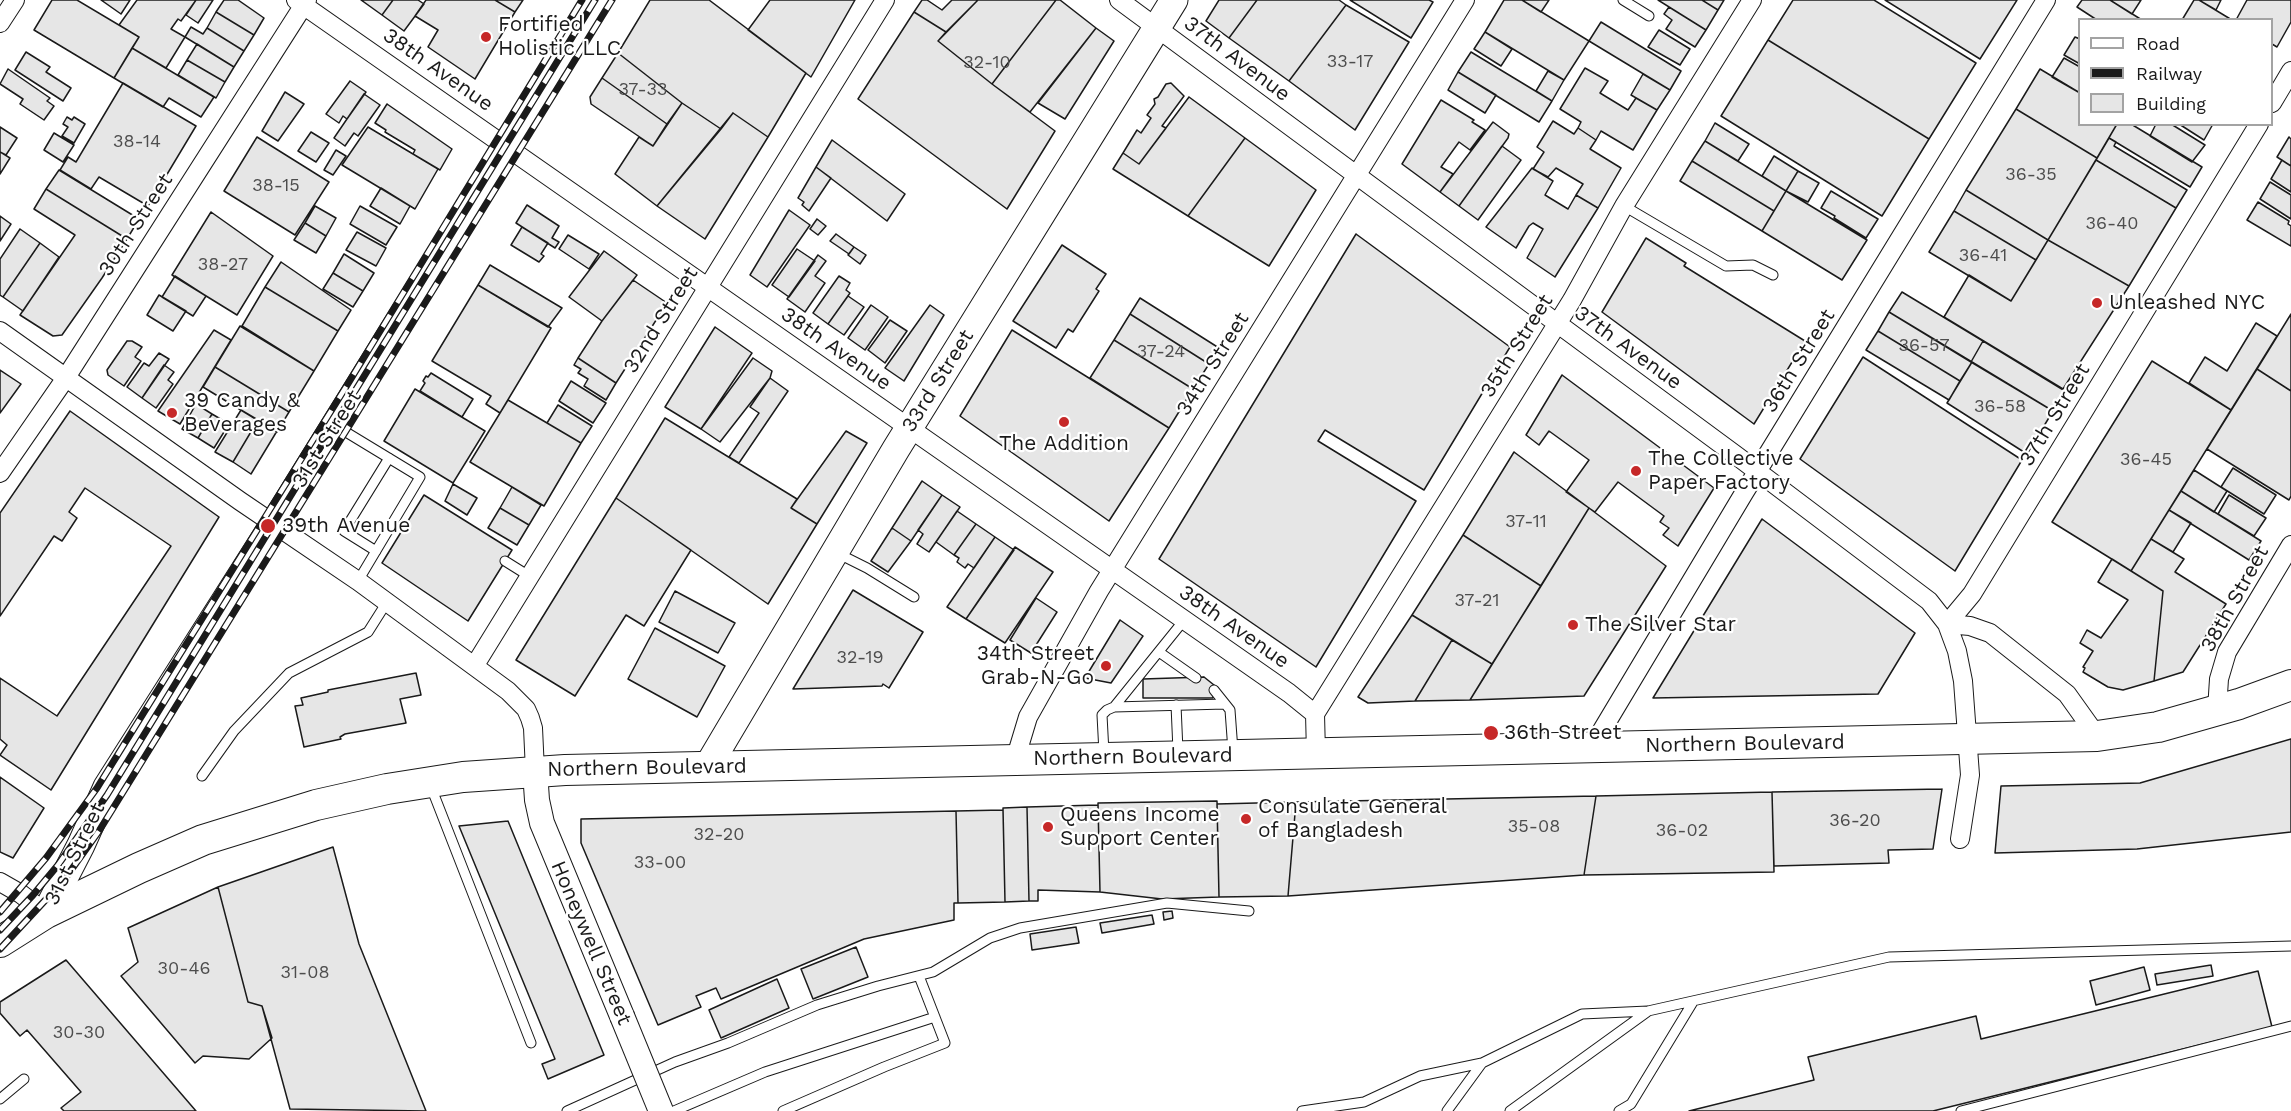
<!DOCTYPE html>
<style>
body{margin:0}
#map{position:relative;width:2291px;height:1111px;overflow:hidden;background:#fff;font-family:"Work Sans",sans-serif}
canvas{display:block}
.legend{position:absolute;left:2078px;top:18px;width:195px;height:108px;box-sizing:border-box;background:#fff;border:2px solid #a3a3a3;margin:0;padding:8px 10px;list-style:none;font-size:18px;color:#1a1a1a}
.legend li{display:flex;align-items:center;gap:12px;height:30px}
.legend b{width:30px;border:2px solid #a3a3a3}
</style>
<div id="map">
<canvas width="2291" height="1111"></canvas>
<ul class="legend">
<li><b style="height:8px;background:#fff"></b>Road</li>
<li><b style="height:8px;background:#1a1a1a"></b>Railway</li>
<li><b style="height:16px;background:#e6e6e6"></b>Building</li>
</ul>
</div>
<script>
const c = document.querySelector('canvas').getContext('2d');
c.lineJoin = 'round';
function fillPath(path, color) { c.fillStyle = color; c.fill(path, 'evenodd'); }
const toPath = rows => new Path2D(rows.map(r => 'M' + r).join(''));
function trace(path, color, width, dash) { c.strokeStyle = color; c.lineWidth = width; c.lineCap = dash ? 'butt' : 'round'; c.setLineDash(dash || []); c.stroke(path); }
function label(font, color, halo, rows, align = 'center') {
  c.font = font + ' "Work Sans",sans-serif'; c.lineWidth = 4.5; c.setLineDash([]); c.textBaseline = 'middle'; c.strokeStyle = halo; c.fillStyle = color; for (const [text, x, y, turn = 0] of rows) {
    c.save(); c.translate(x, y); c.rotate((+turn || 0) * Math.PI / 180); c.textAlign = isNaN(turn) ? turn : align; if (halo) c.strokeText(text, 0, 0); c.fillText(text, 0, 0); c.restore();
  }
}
const building = toPath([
 [52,0,77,0,139,37,114,78,34,30,52,0],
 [101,0,130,0,121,14,101,0],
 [137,0,196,0,181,21,178,19,171,29,185,37,166,68,132,48,139,37,119,25,137,0],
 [196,0,213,0,198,23,186,15,196,0],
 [224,0,238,0,264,18,254,35,216,12,224,0],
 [361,0,393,0,382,15,361,0],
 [393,0,418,0,424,4,404,31,382,15,393,0],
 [426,0,495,0,515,12,475,79,428,47,438,30,415,16,426,0],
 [495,0,523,0,515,12,495,0],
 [650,0,709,0,806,73,768,137,733,113,721,129,682,103,618,53,650,0],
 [770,0,855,0,811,77,748,30,770,0],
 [922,0,927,0,942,10,952,0,978,0,946,32,914,12,922,0],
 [978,0,1056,0,992,84,938,41,978,0],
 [1056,0,1060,0,1096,28,1030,112,992,84,1056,0],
 [1219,0,1257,0,1229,38,1206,21,1219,0],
 [1257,0,1339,0,1346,5,1289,81,1229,38,1257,0],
 [1350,0,1429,0,1433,2,1411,38,1350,0],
 [1504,0,1522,0,1589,41,1564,80,1485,32,1504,0],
 [1522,0,1549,0,1541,12,1522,0],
 [1658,0,1702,0,1718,10,1706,30,1658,0],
 [1702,0,1724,0,1718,10,1702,0],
 [1793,0,1874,0,1976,63,1929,139,1768,40,1793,0],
 [1885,0,2017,0,1980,59,1885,0],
 [2082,0,2110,0,2142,20,2097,20,2077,7,2082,0],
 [2110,0,2141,0,2132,14,2110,0],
 [2194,0,2199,0,2232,20,2182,20,2194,0],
 [2199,0,2221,0,2216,10,2199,0],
 [2247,0,2291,0,2291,22,2277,47,2272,44,2272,20,2236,20,2247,0],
 [1346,5,1409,42,1355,130,1289,81,1346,5],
 [1669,7,1706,30,1695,47,1666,29,1672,20,1664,14,1669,7],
 [216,12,254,35,244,51,207,28,216,12],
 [914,12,946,32,938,41,992,84,1055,131,1007,209,858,99,914,12],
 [1601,22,1681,71,1670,90,1589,41,1601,22],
 [191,27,203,34,207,28,244,51,234,67,185,37,191,27],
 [1096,28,1114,41,1065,119,1038,103,1096,28],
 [1659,30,1690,49,1680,65,1648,47,1659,30],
 [1485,32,1512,49,1501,66,1474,49,1485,32],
 [2075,37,2080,39,2080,64,2064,55,2075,37],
 [1768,40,1929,139,1882,216,1721,116,1768,40],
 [197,44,234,67,225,82,187,60,197,44],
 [132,48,214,97,201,117,169,98,163,107,114,78,132,48],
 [26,52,50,67,46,72,71,88,63,101,15,70,26,52],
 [1471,52,1552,101,1539,122,1458,72,1471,52],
 [618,53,682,103,667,124,602,78,618,53],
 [2064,58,2080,67,2080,93,2052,77,2064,58],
 [187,60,225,82,216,98,178,75,187,60],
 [1585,68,1608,81,1600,93,1628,110,1636,98,1657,110,1633,150,1601,131,1596,140,1578,128,1581,122,1560,109,1585,68],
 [8,69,50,98,47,101,54,106,44,120,20,104,23,99,0,84,8,69],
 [2040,69,2080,93,2080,124,2117,124,2097,158,2016,109,2040,69],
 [1548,71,1564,80,1552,101,1536,91,1548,71],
 [1458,72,1496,95,1485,113,1448,90,1458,72],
 [1643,74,1670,90,1657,110,1631,95,1643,74],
 [602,78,667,124,653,146,591,104,590,97,602,78],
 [350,81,366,92,347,119,343,116,339,123,326,114,350,81],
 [123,83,196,126,148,206,99,177,91,189,60,170,68,157,76,162,123,83],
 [1171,83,1184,96,1162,126,1166,128,1139,164,1123,153,1137,130,1141,133,1151,118,1147,115,1155,104,1154,99,1158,97,1166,84,1171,83],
 [285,92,304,104,278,141,262,131,285,92],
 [364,94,380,105,358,136,354,133,345,146,334,138,364,94],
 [1189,97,1245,138,1188,216,1113,169,1123,153,1139,164,1189,97],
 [1441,100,1474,120,1472,122,1485,130,1470,150,1459,142,1441,167,1453,174,1440,192,1402,164,1441,100],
 [682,103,721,129,657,206,615,174,639,137,653,146,682,103],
 [387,104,452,149,440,170,413,154,415,150,385,132,386,130,375,123,387,104],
 [2016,109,2097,158,2048,240,1966,190,2016,109],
 [733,113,768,137,705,239,657,206,733,113],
 [67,117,72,120,74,117,85,124,74,143,62,136,68,127,63,124,67,117],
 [1553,121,1574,134,1578,128,1596,140,1590,149,1621,168,1598,208,1576,195,1583,184,1556,168,1548,177,1533,169,1544,152,1537,147,1553,121],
 [1493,122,1509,134,1508,138,1459,206,1440,192,1493,122],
 [1715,123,1749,144,1738,161,1705,141,1715,123],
 [2117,124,2131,124,2202,167,2190,187,2109,138,2117,124],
 [2156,124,2171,124,2205,145,2192,162,2150,136,2156,124],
 [2179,124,2213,124,2204,140,2179,124],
 [0,127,17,138,6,155,0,152,0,127],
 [368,127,438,169,415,209,342,165,368,127],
 [311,132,329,143,316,162,298,151,311,132],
 [54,133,74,145,63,162,44,150,54,133],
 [257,137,329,182,295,235,224,191,257,137],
 [2289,137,2291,139,2291,166,2277,157,2289,137],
 [1245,138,1316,190,1269,266,1188,216,1245,138],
 [2109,138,2116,142,2114,146,2187,190,2176,208,2096,160,2109,138],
 [832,140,905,194,887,221,816,167,832,140],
 [1705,141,1786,191,1774,211,1692,161,1705,141],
 [1502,146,1521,160,1478,220,1459,206,1502,146],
 [336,150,346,156,333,175,324,170,336,150],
 [0,152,10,158,0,174,0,152],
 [1774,156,1798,171,1786,191,1762,176,1774,156],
 [2096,160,2176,208,2129,286,2048,240,2096,160],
 [2282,160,2291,166,2291,192,2271,179,2282,160],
 [1692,161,1774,211,1762,231,1680,181,1692,161],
 [816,167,831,178,809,211,802,205,804,202,798,198,816,167],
 [1532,168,1553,181,1545,195,1568,209,1576,195,1598,208,1555,277,1527,258,1543,229,1533,223,1529,226,1516,248,1486,227,1532,168],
 [59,170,139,219,127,239,46,189,59,170],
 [1798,171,1819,183,1808,202,1786,191,1798,171],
 [2270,182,2291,195,2291,219,2260,199,2270,182],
 [381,188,410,206,400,224,370,206,381,188],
 [46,189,127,239,102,278,62,335,53,336,20,315,75,235,34,209,46,189],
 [1966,190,2048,240,2036,260,1954,211,1966,190],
 [1786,191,1867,240,1842,280,1762,231,1786,191],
 [1831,191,1878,219,1866,238,1834,218,1835,216,1821,208,1831,191],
 [2258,202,2289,221,2288,224,2291,226,2291,246,2247,220,2258,202],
 [527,205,559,226,552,238,559,242,555,248,516,223,527,205],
 [315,206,336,218,326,236,305,223,315,206],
 [360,206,397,227,386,245,350,224,360,206],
 [789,210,810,225,767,287,750,275,789,210],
 [1954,211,2036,260,2011,301,1929,252,1954,211],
 [211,212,273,256,237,315,172,275,211,212],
 [0,216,11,224,0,241,0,216],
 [817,219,826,226,818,235,810,229,817,219],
 [305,223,326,236,316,253,294,240,305,223],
 [522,227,548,243,541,254,544,256,539,262,511,245,522,227],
 [20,229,40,243,3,297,0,295,0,259,20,229],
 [357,232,386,248,376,266,346,250,357,232],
 [836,234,854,247,849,254,830,241,836,234],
 [1356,234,1510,347,1424,490,1325,430,1318,441,1416,501,1316,667,1159,559,1356,234],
 [568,235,599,254,589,269,559,249,568,235],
 [1646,238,1686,263,1684,266,1805,341,1754,424,1602,312,1646,238],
 [2048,240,2129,286,2063,389,1944,317,1969,275,2011,301,2048,240],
 [40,243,59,257,23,311,3,297,40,243],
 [1062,245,1106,274,1096,289,1099,291,1073,332,1068,329,1056,348,1013,321,1062,245],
 [854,247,866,255,860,264,848,255,854,247],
 [797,249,815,261,789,297,772,285,797,249],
 [604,251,637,275,602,321,569,297,604,251],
 [344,254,374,273,363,291,333,273,344,254],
 [818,255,826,261,815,276,825,283,805,312,787,299,818,255],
 [281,262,351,310,338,331,265,287,281,262],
 [490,265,562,308,548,327,478,285,490,265],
 [333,273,363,291,353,307,323,289,333,273],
 [175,276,206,296,193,316,162,297,175,276],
 [839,276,850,283,846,290,850,293,828,324,813,313,839,276],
 [633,280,667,303,616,383,578,358,602,321,633,280],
 [478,285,551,328,500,413,486,404,491,396,432,361,478,285],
 [265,287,338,331,314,371,242,326,265,287],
 [1902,292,1983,341,1971,362,1889,312,1902,292],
 [159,295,186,311,173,331,147,315,159,295],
 [848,296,864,307,844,335,828,324,848,296],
 [1140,298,1219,348,1209,364,1130,314,1140,298],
 [871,305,888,317,865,350,848,338,871,305],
 [930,305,944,315,904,381,885,368,930,305],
 [1889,312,1972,362,1960,381,1878,331,1889,312],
 [1130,314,1209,364,1193,389,1114,340,1130,314],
 [2291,314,2291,391,2257,369,2291,314],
 [890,320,907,331,885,363,868,350,890,320],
 [2256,323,2277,336,2231,410,2189,383,2205,357,2227,371,2256,323],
 [240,326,314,371,289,412,215,367,240,326],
 [715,327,752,353,701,429,665,407,715,327],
 [214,330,231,340,180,424,158,411,214,330],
 [1012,330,1169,428,1109,521,960,416,1012,330],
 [1878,331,1960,381,1949,400,1866,350,1878,331],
 [1114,340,1193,389,1169,428,1090,378,1114,340],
 [127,341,132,341,142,347,135,357,141,361,124,386,108,375,107,370,127,341],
 [1983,341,2065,391,2053,411,1971,362,1983,341],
 [159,353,169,359,142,398,127,387,144,363,149,366,159,353],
 [1863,357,2022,460,1955,571,1800,459,1863,357],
 [578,358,616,383,606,400,584,386,588,379,578,373,581,369,574,365,578,358],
 [753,358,772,371,770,378,720,442,701,429,753,358],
 [2152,361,2231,410,2131,571,2052,522,2152,361],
 [1972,362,2053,411,2027,454,1947,403,1972,362],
 [164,365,174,372,168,380,173,384,156,408,142,398,164,365],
 [215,367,289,412,277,432,203,387,215,367],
 [2257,369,2291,391,2291,496,2289,500,2207,449,2257,369],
 [0,370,21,384,0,413,0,370],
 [431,373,473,399,462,417,420,391,425,383,423,381,426,376,428,377,431,373],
 [1562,375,1714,488,1678,546,1663,535,1669,528,1660,522,1664,516,1618,482,1595,512,1589,508,1566,492,1589,460,1549,431,1539,445,1526,435,1562,375],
 [770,378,788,391,739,463,729,457,759,413,750,407,770,378],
 [571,381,606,403,593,423,559,401,571,381],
 [415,389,485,431,453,483,384,441,415,389],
 [508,400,581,443,544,506,470,462,508,400],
 [196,404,212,414,198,438,182,429,196,404],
 [558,405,592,426,581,443,547,423,558,405],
 [241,410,258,420,233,462,215,452,241,410],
 [70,411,219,517,51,790,0,755,7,745,0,739,0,678,57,716,171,546,85,488,69,512,77,518,62,541,54,536,0,616,0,513,70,411],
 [212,414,229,424,214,448,198,438,212,414],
 [665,418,797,499,791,508,817,524,768,604,616,498,665,418],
 [258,420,277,431,251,474,233,462,258,420],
 [846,431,867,443,817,524,791,508,846,431],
 [1514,452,1589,508,1541,586,1463,535,1514,452],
 [2233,468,2276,495,2264,514,2221,487,2233,468],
 [2194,470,2227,491,2214,512,2181,491,2194,470],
 [922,481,942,495,911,541,892,528,922,481],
 [453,484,477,498,467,515,445,501,453,484],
 [512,487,541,505,529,525,500,508,512,487],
 [2181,491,2261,541,2249,560,2169,510,2181,491],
 [424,495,512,550,468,621,382,563,424,495],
 [942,495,960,507,929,552,917,544,923,534,918,530,942,495],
 [2229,495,2266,518,2254,536,2218,514,2229,495],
 [616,498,691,550,644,626,626,615,575,696,516,660,616,498],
 [500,508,529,525,517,545,488,528,500,508],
 [1589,508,1666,566,1584,696,1470,700,1589,508],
 [2169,510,2191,523,2173,552,2151,539,2169,510],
 [957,511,976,524,954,555,936,542,957,511],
 [1762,519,1915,633,1878,694,1653,698,1762,519],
 [976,524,995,537,974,568,968,564,965,568,957,562,959,558,954,555,976,524],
 [892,528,911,541,888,572,871,561,892,528],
 [1463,535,1541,586,1492,664,1412,615,1463,535],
 [995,537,1014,550,966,619,947,607,995,537],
 [2151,539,2184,559,2175,572,2226,604,2183,672,2154,681,2163,591,2131,571,2151,539],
 [1015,547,1053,572,1005,643,966,619,1015,547],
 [2112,559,2163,591,2154,681,2123,690,2108,687,2083,672,2085,668,2083,667,2093,651,2080,643,2087,630,2101,638,2128,600,2098,582,2112,559],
 [853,590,923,632,889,688,883,684,882,686,793,689,853,590],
 [675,591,735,623,718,653,659,622,675,591],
 [1036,598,1057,612,1031,653,1010,640,1036,598],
 [1412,615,1452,640,1415,701,1368,703,1358,697,1412,615],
 [1120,620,1143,636,1111,683,1085,678,1120,620],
 [655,628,725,666,697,717,628,679,655,628],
 [1452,640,1492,664,1470,700,1415,701,1452,640],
 [416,673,421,695,400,699,406,723,345,734,340,737,341,739,304,747,295,706,303,705,301,698,328,692,328,690,416,673],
 [1204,677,1214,685,1213,698,1143,698,1143,679,1204,677],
 [2291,739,2291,832,2137,849,1995,853,2001,786,2140,783,2291,739],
 [0,777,44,808,13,858,0,852,0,777],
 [1942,789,1933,849,1888,850,1889,863,1774,866,1772,792,1942,789],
 [1772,792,1774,872,1584,875,1596,796,1772,792],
 [1596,796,1584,875,1288,896,1296,802,1596,796],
 [1217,801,1219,897,1162,899,1100,892,1098,803,1217,801],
 [1296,802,1288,896,1219,897,1217,804,1296,802],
 [1098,805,1100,892,1038,890,1038,901,1029,901,1027,807,1098,805],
 [1027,807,1029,901,1005,902,1003,808,1027,807],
 [1003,810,1005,902,958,903,956,811,1003,810],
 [956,811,958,903,954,903,954,920,864,939,721,999,716,988,696,996,701,1007,658,1025,581,843,581,819,956,811],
 [508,821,604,1055,548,1079,542,1064,555,1059,459,826,508,821],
 [333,847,359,944,426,1111,290,1109,262,1006,248,1002,218,887,333,847],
 [218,887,248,1002,262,1006,272,1038,249,1059,203,1056,195,1063,121,976,138,962,128,928,218,887],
 [1172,911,1173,918,1164,920,1163,912,1172,911],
 [1152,915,1154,924,1102,933,1100,923,1152,915],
 [1076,927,1079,943,1032,950,1030,934,1076,927],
 [856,947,868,977,813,999,801,969,856,947],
 [66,960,196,1111,64,1111,61,1108,81,1092,27,1030,20,1036,0,1013,0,1002,66,960],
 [2211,965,2213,976,2157,985,2155,974,2211,965],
 [2144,967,2150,990,2096,1005,2090,981,2144,967],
 [2258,971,2272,1027,1933,1111,1689,1111,1814,1080,1808,1057,1976,1016,1981,1039,2258,971],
 [777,979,789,1008,721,1038,709,1010,777,979]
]);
fillPath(building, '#e6e6e6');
trace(building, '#1a1a1a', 1.5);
const service = toPath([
 [1623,0,1649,16],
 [1624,206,1726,266,1753,265,1773,275],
 [336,426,420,477,358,581],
 [376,551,344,531,389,458],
 [837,553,867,568,914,597],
 [505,561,529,576],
 [1159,652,1196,678],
 [1214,690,1230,710,1233,751],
 [1176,705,1178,751],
 [1114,707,1225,704],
 [1104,753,1102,715,1107,710,1114,707,1185,619],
 [202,776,234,731,289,673,368,632,387,602],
 [431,787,531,1043],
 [0,1099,24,1079],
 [567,1111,675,1062,728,1043,817,1005,878,986,933,972,990,938,1020,928,1167,903,1249,911],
 [674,1111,765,1072,935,1017],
 [783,1111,884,1067,945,1043,919,976],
 [1302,1111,1364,1102,1420,1076,1482,1063,1582,1014,1648,1011,1889,957,2291,946],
 [1447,1111,1482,1063],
 [1510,1111,1647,1012],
 [1619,1111,1631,1104,1693,1002],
 [1961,1111,2291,1026]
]);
const minor = toPath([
 [296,0,1289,693,1315,714,1316,753],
 [1119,0,1737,456,1929,601,1947,624,1957,651,1963,681,1970,775,1960,839],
 [0,23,15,0],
 [2272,103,2291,71],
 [0,331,240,501,358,581,508,691,526,709,530,718,533,728,535,771],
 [0,473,65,379,307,0],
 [1947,624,1972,594,2259,124],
 [1947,624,1970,626,1990,633,2067,694,2097,736],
 [475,665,885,0],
 [2217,710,2219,679,2227,652,2291,545],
 [1315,714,1572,300,1624,206,1752,0],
 [1592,747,1744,493,2046,0],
 [1015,760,1028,717,1099,591,1465,0],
 [0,882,21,894,46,913]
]);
const tertiary = toPath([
 [535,771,537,800,542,823,622,1016]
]);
const secondary = toPath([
 [708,766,896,449,1174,0],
 [46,913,81,845,107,787,274,524,598,0]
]);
const primary = toPath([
 [0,942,46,913,139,868,203,840,316,805,387,789,463,777,565,770,2097,736,2158,727,2239,704,2291,685]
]);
trace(service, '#1a1a1a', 11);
trace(minor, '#1a1a1a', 20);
trace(tertiary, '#1a1a1a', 26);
trace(secondary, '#1a1a1a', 29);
trace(primary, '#1a1a1a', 32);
trace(service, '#fff', 9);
trace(minor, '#fff', 18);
trace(tertiary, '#fff', 24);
trace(secondary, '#fff', 27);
trace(primary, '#fff', 30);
const rail = toPath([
 [0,912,46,858,97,788,349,382,582,0],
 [0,930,33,895,58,865,107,795,595,0],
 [0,949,64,880,99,831,612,0]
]);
trace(rail, '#1a1a1a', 7);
trace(rail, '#fff', 4.5, [14]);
const tertiaryBridge = toPath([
 [622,1016,661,1111]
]);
trace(tertiaryBridge, '#1a1a1a', 26, []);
trace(tertiaryBridge, '#fff', 24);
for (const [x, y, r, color] of [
 [486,37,6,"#c62828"],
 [2097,303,6,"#c62828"],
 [172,413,6,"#c62828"],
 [1064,422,6,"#c62828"],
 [1636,471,6,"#c62828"],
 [268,526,8,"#c62828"],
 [1573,625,6,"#c62828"],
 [1106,666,6,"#c62828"],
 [1491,733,8,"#c62828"],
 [1246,819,6,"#c62828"],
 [1048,827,6,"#c62828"]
]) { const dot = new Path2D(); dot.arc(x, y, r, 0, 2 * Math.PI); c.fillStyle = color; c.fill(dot); trace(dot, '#fff', 2); }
label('18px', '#4d4d4d', null, [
 ["33-17",1350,62],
 ["32-10",987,63],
 ["37-33",643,90],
 ["38-14",137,142],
 ["36-35",2031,175],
 ["38-15",276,186],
 ["36-40",2112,224],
 ["36-41",1983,256],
 ["38-27",223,265],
 ["36-57",1924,346],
 ["37-24",1161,352],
 ["36-58",2000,407],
 ["36-45",2146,460],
 ["37-11",1526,522],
 ["37-21",1477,601],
 ["32-19",860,658],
 ["36-20",1855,821],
 ["35-08",1534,827],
 ["36-02",1682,831],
 ["32-20",719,835],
 ["33-00",660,863],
 ["30-46",184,969],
 ["31-08",305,973],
 ["30-30",79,1033]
]);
label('21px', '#1a1a1a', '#fff', [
 ["Fortified",498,25],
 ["Holistic LLC",498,49],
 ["Unleashed NYC",2109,303],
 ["39 Candy &",184,401],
 ["Beverages",184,425],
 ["The Addition",1064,444,"center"],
 ["The Collective",1648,459],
 ["Paper Factory",1648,483],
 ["39th Avenue",282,526],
 ["The Silver Star",1585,625],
 ["34th Street",1094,654,"right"],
 ["Grab-N-Go",1094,678,"right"],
 ["36th Street",1504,733],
 ["Consulate General",1258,807],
 ["of Bangladesh",1258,831],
 ["Queens Income",1060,815],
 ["Support Center",1060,839]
], 'left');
label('21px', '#1a1a1a', '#fff', [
 ["37th Avenue",1237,59,37],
 ["38th Avenue",438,70,35],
 ["30th Street",136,225,-57],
 ["32nd Street",661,320,-58],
 ["35th Street",1517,346,-58],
 ["37th Avenue",1628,348,36],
 ["38th Avenue",836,349,35],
 ["36th Street",1799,361,-58],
 ["34th Street",1213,364,-58],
 ["33rd Street",938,381,-58],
 ["37th Street",2055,415,-59],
 ["31st Street",327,439,-58],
 ["38th Street",2235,599,-61],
 ["38th Avenue",1234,627,35],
 ["Northern Boulevard",1745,744,-1],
 ["Northern Boulevard",1133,757,-1],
 ["Northern Boulevard",647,768,-1],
 ["31st Street",75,854,-64],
 ["Honeywell Street",591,943,67]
]);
</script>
